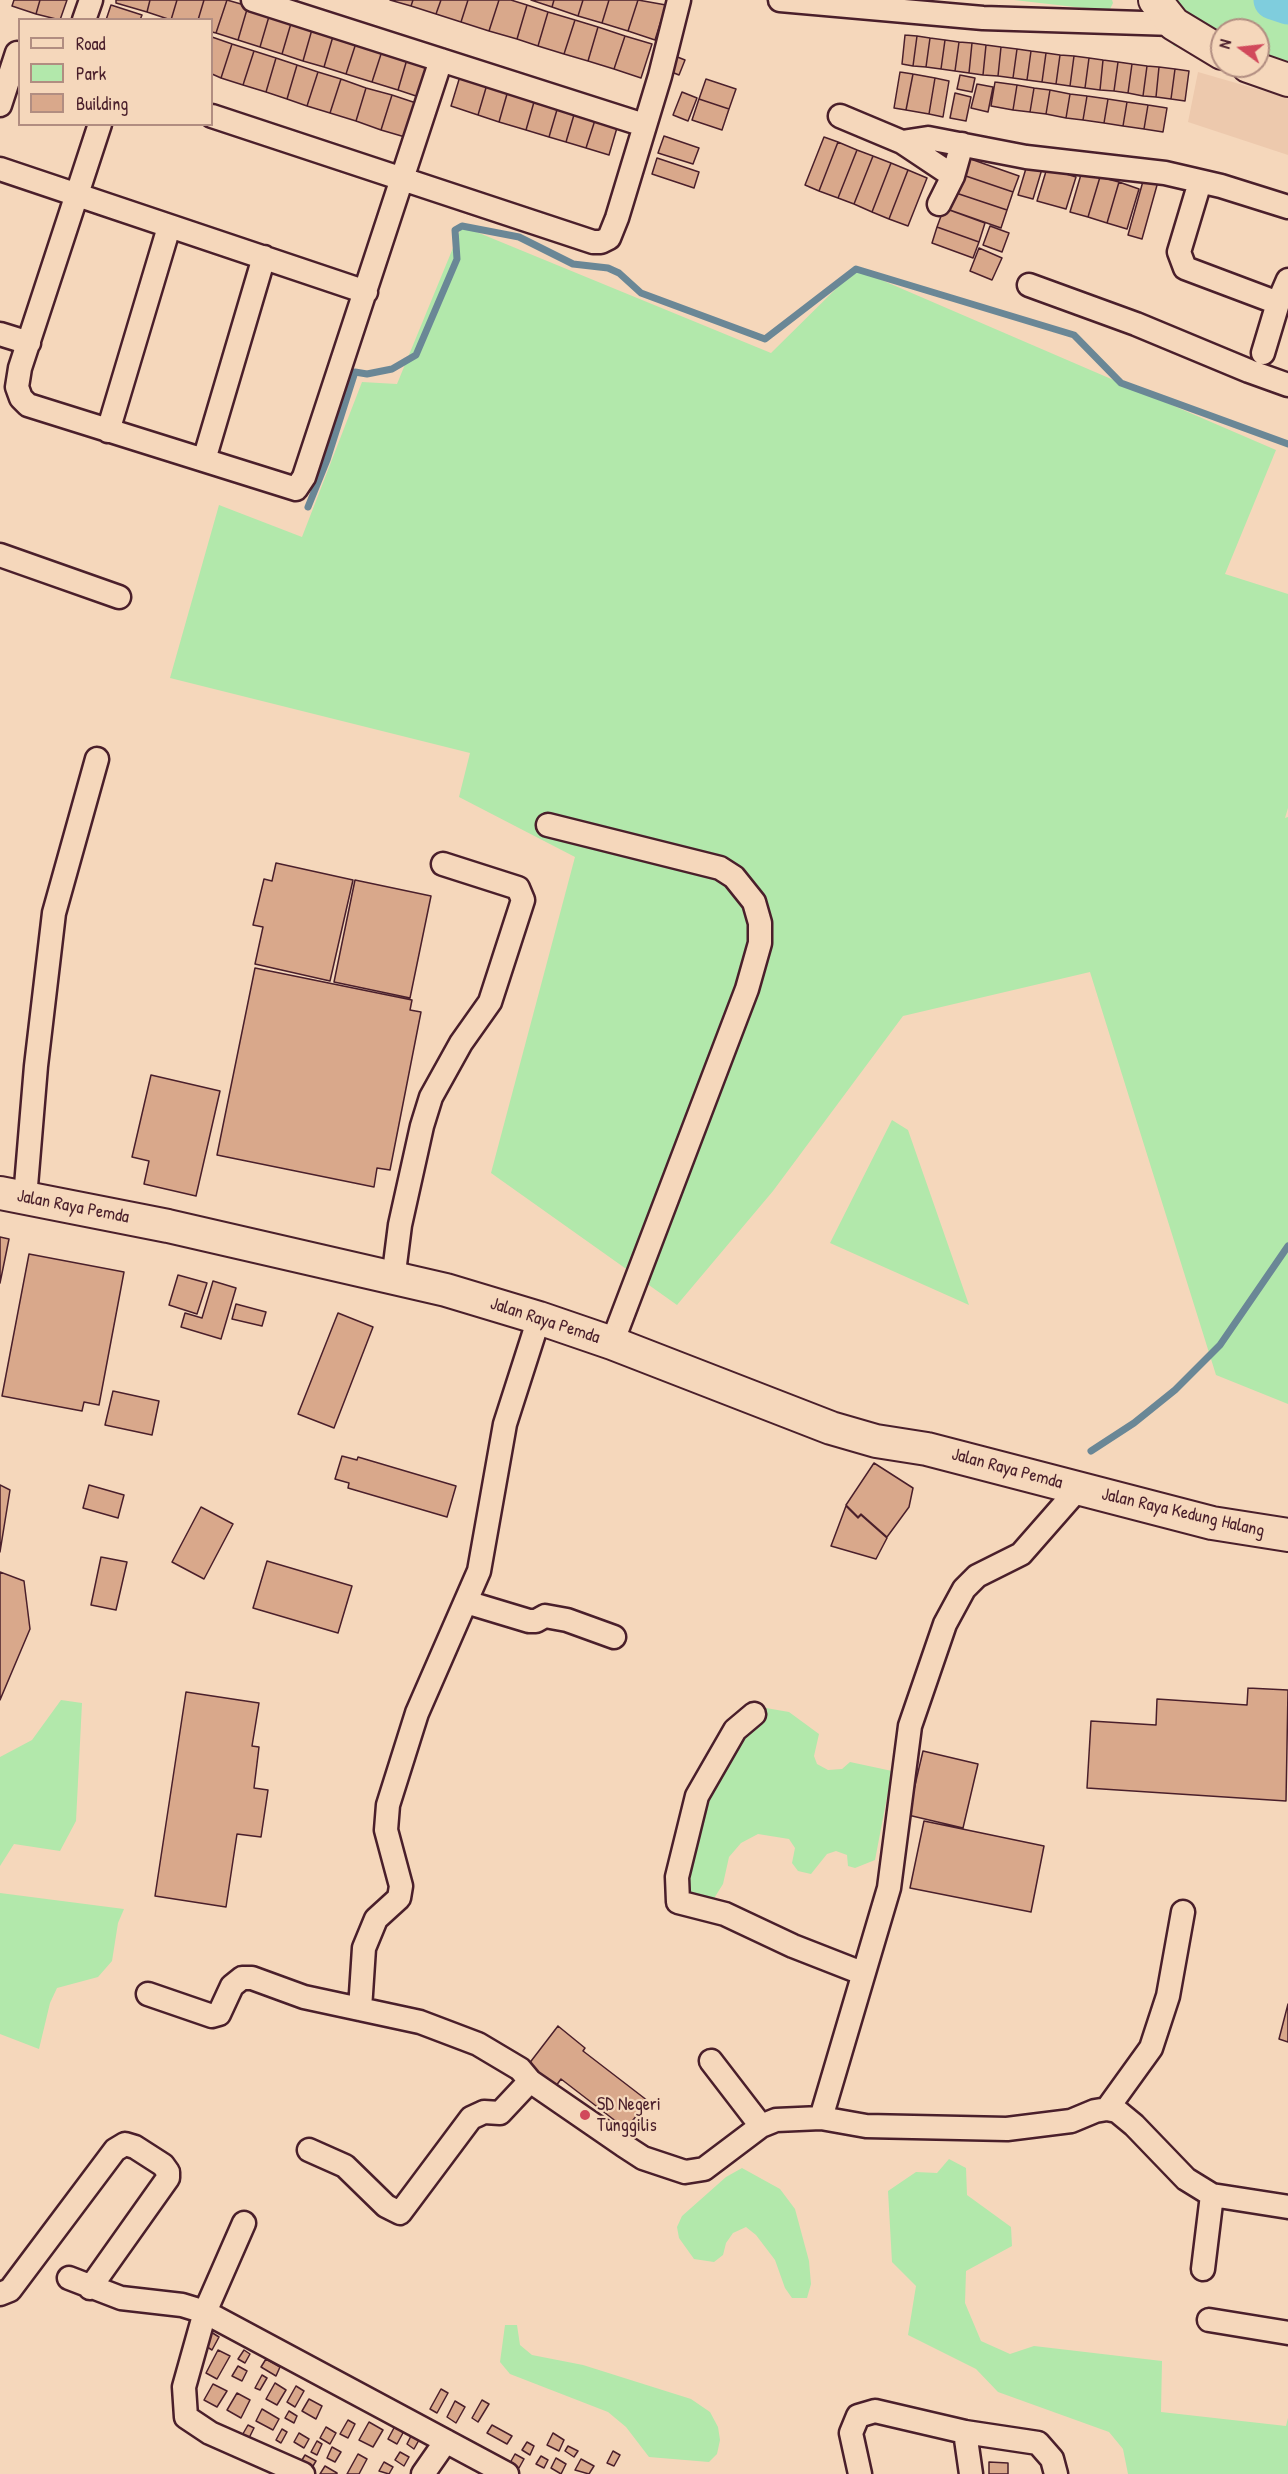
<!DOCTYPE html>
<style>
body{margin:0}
#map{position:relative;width:1288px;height:2474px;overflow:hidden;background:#f5d7bb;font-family:"Patrick Hand",sans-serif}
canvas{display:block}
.legend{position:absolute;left:18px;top:18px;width:195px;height:108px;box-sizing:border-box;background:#f5d7bb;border:2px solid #b18d81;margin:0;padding:8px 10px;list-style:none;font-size:18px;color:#4a1f2b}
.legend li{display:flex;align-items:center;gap:12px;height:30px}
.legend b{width:30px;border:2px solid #b18d81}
.north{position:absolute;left:1210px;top:18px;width:60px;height:60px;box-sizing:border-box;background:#f5d7bb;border:2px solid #b18d81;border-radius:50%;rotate:285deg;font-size:16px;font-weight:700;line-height:24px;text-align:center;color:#4a1f2b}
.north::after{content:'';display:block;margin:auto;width:21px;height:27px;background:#d1495b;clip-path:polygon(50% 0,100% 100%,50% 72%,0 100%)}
</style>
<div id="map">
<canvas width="1288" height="2474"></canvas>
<ul class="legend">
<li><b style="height:8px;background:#f5d7bb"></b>Road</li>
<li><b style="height:16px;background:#b2e8ab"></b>Park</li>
<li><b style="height:16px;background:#d9a88b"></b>Building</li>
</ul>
<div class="north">N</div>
</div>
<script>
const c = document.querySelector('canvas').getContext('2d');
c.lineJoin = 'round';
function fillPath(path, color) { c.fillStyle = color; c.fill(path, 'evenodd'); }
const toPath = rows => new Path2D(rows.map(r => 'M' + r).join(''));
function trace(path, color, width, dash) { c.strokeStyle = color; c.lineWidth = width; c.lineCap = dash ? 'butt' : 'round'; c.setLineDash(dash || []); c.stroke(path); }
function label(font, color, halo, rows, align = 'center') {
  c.font = font + ' "Patrick Hand",sans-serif'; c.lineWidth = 4.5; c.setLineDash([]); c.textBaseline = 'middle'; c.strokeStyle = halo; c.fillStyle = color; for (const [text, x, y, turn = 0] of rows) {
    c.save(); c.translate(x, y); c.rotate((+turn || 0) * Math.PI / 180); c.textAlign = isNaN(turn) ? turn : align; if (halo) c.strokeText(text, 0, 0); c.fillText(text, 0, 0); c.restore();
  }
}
fillPath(toPath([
 [1198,72,1288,98,1288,155,1188,122]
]), '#edc9ad');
fillPath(toPath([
 [1014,0,1112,0,1113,3,1110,9,1101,10],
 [1137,0,1288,0,1288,75,1258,66,1258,30,1222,30,1222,58,1174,46],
 [462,226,771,353,856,269,1276,450,1225,574,1288,594,1288,808,1285,818,1288,817,1288,1404,1216,1375,1090,972,903,1016,773,1191,677,1305,491,1173,575,857,459,797,470,753,170,678,219,505,302,537,362,382,397,384],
 [892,1120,908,1130,969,1305,830,1243],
 [61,1700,82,1703,76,1821,60,1851,14,1844,0,1866,0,1757,32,1740],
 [766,1708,789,1712,819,1734,814,1756,817,1764,828,1770,842,1769,850,1762,892,1771,875,1860,855,1868,848,1866,847,1855,836,1851,827,1854,811,1874,798,1871,792,1863,795,1848,789,1839,758,1834,741,1843,729,1857,723,1884,713,1900,700,1906,682,1891,682,1854,733,1735],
 [0,1893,124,1909,118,1923,112,1961,98,1977,57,1988,50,2003,39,2049,0,2034],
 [949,2159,966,2168,967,2195,1011,2227,1012,2246,966,2271,965,2303,981,2341,1010,2354,1034,2346,1162,2361,1161,2412,1286,2426,1288,2418,1288,2474,1128,2474,1123,2449,1109,2432,998,2392,976,2369,908,2335,916,2286,892,2262,888,2191,916,2172,937,2173],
 [742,2168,780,2189,795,2209,809,2261,811,2284,807,2298,792,2298,785,2288,775,2260,756,2235,746,2227,733,2233,726,2243,723,2255,714,2262,694,2259,679,2238,677,2227,682,2216,726,2177],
 [505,2325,517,2325,520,2345,532,2355,583,2365,691,2399,710,2412,718,2427,720,2440,717,2454,709,2462,649,2457,626,2427,608,2412,510,2374,500,2362]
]), '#b2e8ab');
trace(toPath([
 [308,507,327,460,355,372,367,374,392,369,416,355,457,259,455,230,462,226,519,237,573,264,608,268,619,273,641,293,765,339,856,269,1074,335,1121,383,1288,444],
 [1091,1451,1134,1423,1175,1390,1220,1345,1288,1246]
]), '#6a8796', 7);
trace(toPath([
 [1273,0,1288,5]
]), '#7fcddd', 39);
const building = toPath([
 [14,0,40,0,36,14,12,6,14,0],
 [40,0,67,0,60,20,36,14,40,0],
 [116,0,150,0,147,12,116,3,116,0],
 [150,0,177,0,171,20,147,12,150,0],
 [177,0,204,0,198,20,171,20,177,0],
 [204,0,227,0,216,33,212,32,212,20,198,20,204,0],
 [227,0,248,6,238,40,216,33,227,0],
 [390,0,413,0,411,6,390,0],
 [413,0,441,0,436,14,411,6,413,0],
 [441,0,468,0,461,22,436,14,441,0],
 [468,0,499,0,489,31,461,22,468,0],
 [499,0,511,0,527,5,517,39,489,31,499,0],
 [531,0,554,0,552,7,531,0],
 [554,0,583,0,578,16,552,7,554,0],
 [583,0,609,0,602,23,578,16,583,0],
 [609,0,638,0,628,31,602,23,609,0],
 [638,0,666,5,655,40,628,31,638,0],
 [111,5,142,15,140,20,106,20,111,5],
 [527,5,548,12,538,46,517,39,527,5],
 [248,6,270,13,260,47,238,40,248,6],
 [548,12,575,20,564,54,538,46,548,12],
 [270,13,292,20,282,54,260,47,270,13],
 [292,20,313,26,303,61,282,54,292,20],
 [575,20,598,27,588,61,564,54,575,20],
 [313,26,334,33,324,67,303,61,313,26],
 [598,27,625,36,614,69,588,61,598,27],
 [334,33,357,40,346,74,324,67,334,33],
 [905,35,917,36,913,66,902,64,905,35],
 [625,36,652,44,641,78,614,69,625,36],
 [917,36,930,38,926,67,913,66,917,36],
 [212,37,232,44,221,78,212,74,212,37],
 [930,38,945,40,941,69,926,67,930,38],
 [357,40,383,48,372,82,346,74,357,40],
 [945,40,959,42,955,71,941,69,945,40],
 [959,42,972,43,969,73,955,71,959,42],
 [972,43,986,45,983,75,969,73,972,43],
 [232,44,254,51,243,85,221,78,232,44],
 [986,45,1001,47,998,76,983,75,986,45],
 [1001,47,1017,49,1013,78,998,76,1001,47],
 [383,48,408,56,398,90,372,82,383,48],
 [1017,49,1031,51,1027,80,1013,78,1017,49],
 [254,51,276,58,266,92,243,85,254,51],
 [1031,51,1046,53,1042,82,1027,80,1031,51],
 [1046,53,1060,55,1056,84,1042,82,1046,53],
 [670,54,685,60,679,75,664,69,670,54],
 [1060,55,1074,56,1070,86,1056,84,1060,55],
 [408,56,432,64,422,98,398,90,408,56],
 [1074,56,1089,58,1085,88,1070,86,1074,56],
 [276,58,297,65,287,99,266,92,276,58],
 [1089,58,1103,60,1100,90,1085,88,1089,58],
 [1103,60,1118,62,1114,91,1100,90,1103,60],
 [1118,62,1132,64,1128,93,1114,91,1118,62],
 [1132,64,1147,66,1143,96,1128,93,1132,64],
 [297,65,318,72,307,106,287,99,297,65],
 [1147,66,1159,67,1156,97,1143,96,1147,66],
 [1159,67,1175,69,1171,99,1156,97,1159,67],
 [1175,69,1189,71,1185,101,1171,99,1175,69],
 [318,72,341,79,330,113,307,106,318,72],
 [900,72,913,74,906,110,894,108,900,72],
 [461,73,488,81,478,115,451,106,461,73],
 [913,74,935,78,929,114,906,110,913,74],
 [960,75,975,78,972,92,957,89,960,75],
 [935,78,949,81,943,117,929,114,935,78],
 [341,79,366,88,356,121,330,113,341,79],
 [706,79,736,89,729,109,699,99,706,79],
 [488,81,509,87,499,122,478,115,488,81],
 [995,82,1017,85,1013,110,991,106,995,82],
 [977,84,993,87,988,112,971,108,977,84],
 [1017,85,1034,88,1030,112,1013,110,1017,85],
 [509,87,536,95,526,130,499,122,509,87],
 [366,88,392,95,381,130,356,121,366,88],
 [1034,88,1050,90,1046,114,1030,112,1034,88],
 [1050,90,1070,94,1066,118,1046,114,1050,90],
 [682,92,697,98,688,121,673,115,682,92],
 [955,93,971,97,966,121,950,118,955,93],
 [1070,94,1087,96,1083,120,1066,118,1070,94],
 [392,95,416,103,405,137,381,130,392,95],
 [536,95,559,103,549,137,526,130,536,95],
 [1087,96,1108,99,1104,123,1083,120,1087,96],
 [699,99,729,109,722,130,692,120,699,99],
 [1108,99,1127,102,1123,126,1104,123,1108,99],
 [1127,102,1148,105,1144,129,1123,126,1127,102],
 [559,103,576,108,566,142,549,137,559,103],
 [1148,105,1167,108,1163,132,1144,129,1148,105],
 [576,108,597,114,586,148,566,142,576,108],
 [597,114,619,121,609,155,586,148,597,114],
 [664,136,699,148,693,164,658,153,664,136],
 [824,137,838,142,819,191,805,185,824,137],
 [838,142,857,150,838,198,819,191,838,142],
 [857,150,873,156,854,204,838,198,857,150],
 [873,156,891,163,872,212,854,204,873,156],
 [962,156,1019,176,1013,192,957,173,962,156],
 [657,158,699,172,694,188,652,174,657,158],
 [891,163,908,170,889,219,872,212,891,163],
 [1027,165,1042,169,1033,199,1018,195,1027,165],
 [1047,168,1076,177,1066,209,1037,201,1047,168],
 [908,170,927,178,908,226,889,219,908,170],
 [1082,171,1100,177,1088,217,1070,212,1082,171],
 [957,173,1013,192,1007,210,950,191,957,173],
 [1145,174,1159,178,1142,239,1128,235,1145,174],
 [1100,177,1119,182,1107,223,1088,217,1100,177],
 [1119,182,1139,189,1127,229,1107,223,1119,182],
 [950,191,1007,210,1001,228,944,208,950,191],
 [944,208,985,223,979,242,937,227,944,208],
 [990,226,1009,233,1002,252,983,245,990,226],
 [937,227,979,242,973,258,932,243,937,227],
 [979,248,1002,258,992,280,970,271,979,248],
 [276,863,353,880,330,981,255,964,263,927,253,925,264,879,272,881,276,863],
 [355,880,431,896,410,998,334,982,355,880],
 [255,968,412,1000,410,1010,421,1012,390,1170,377,1168,374,1187,217,1155,255,968],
 [151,1075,220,1091,196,1196,144,1184,149,1161,132,1157,151,1075],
 [0,1237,9,1239,0,1283,0,1237],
 [29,1254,124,1272,99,1405,84,1402,82,1411,2,1396,29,1254],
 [178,1275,207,1283,197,1314,169,1305,178,1275],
 [213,1281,236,1288,221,1339,181,1327,185,1313,202,1318,213,1281],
 [236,1304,266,1312,262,1326,232,1319,236,1304],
 [338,1313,373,1327,334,1428,298,1414,338,1313],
 [113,1391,159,1401,152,1435,105,1425,113,1391],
 [342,1456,357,1460,358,1457,456,1486,447,1517,348,1488,349,1483,335,1479,342,1456],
 [874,1463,913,1488,909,1507,887,1537,861,1514,858,1517,846,1505,874,1463],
 [0,1485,10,1490,0,1552,0,1485],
 [89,1485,124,1495,118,1518,83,1508,89,1485],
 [846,1506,858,1518,861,1515,887,1538,876,1559,831,1546,846,1506],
 [201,1507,233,1524,204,1579,172,1562,201,1507],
 [101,1557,127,1562,116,1610,91,1605,101,1557],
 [267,1561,352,1586,338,1633,253,1608,267,1561],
 [0,1572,24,1581,30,1629,0,1700,0,1572],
 [1248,1688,1288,1690,1286,1801,1087,1788,1091,1721,1156,1725,1157,1699,1247,1705,1248,1688],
 [186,1692,259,1703,252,1746,259,1747,254,1788,268,1790,261,1837,237,1834,226,1907,155,1896,186,1692],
 [923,1751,978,1764,963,1828,908,1815,923,1751],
 [924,1821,1044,1846,1031,1912,910,1888,924,1821],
 [1288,2004,1288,2042,1279,2039,1288,2004],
 [558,2026,585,2048,583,2051,648,2101,626,2129,561,2079,553,2090,525,2069,558,2026],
 [211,2332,219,2337,212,2350,204,2345,211,2332],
 [218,2350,230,2356,217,2379,206,2373,218,2350],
 [244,2350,250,2354,245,2363,238,2359,244,2350],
 [266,2359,280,2367,276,2376,261,2367,266,2359],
 [238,2366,247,2371,242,2381,232,2376,238,2366],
 [262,2375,267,2378,260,2390,255,2388,262,2375],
 [275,2383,286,2390,277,2405,266,2399,275,2383],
 [213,2384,227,2391,217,2407,204,2400,213,2384],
 [296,2386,304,2391,295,2407,287,2402,296,2386],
 [441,2389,448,2393,437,2413,430,2409,441,2389],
 [237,2393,250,2400,241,2418,227,2410,237,2393],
 [309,2399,322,2406,316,2419,302,2411,309,2399],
 [482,2400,489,2404,478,2422,472,2418,482,2400],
 [455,2401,465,2407,456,2423,447,2417,455,2401],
 [262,2409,279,2419,273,2430,256,2421,262,2409],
 [289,2411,297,2416,294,2423,285,2418,289,2411],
 [348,2420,355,2424,348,2438,340,2434,348,2420],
 [369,2422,383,2430,373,2447,359,2440,369,2422],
 [248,2425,254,2428,247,2442,240,2439,248,2425],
 [492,2425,512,2436,507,2444,487,2433,492,2425],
 [395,2426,404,2431,397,2444,388,2439,395,2426],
 [326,2427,336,2433,330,2444,320,2438,326,2427],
 [282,2429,287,2432,281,2443,276,2440,282,2429],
 [299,2433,309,2439,304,2448,294,2442,299,2433],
 [553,2433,564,2440,559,2451,547,2445,553,2433],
 [411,2436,419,2440,414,2449,407,2444,411,2436],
 [317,2441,322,2444,317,2455,311,2452,317,2441],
 [527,2442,534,2446,530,2455,522,2450,527,2442],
 [568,2446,578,2451,574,2457,565,2451,568,2446],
 [332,2447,341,2452,335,2462,327,2458,332,2447],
 [613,2451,620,2455,614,2466,607,2463,613,2451],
 [400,2452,409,2457,404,2466,395,2460,400,2452],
 [358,2454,367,2459,359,2474,347,2474,358,2454],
 [515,2454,524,2459,519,2468,510,2463,515,2454],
 [305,2455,316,2461,310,2471,299,2465,305,2455],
 [541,2456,548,2460,544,2468,536,2464,541,2456],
 [556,2458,566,2464,561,2474,551,2468,556,2458],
 [581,2459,594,2466,589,2474,575,2470,581,2459],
 [384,2462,393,2467,389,2474,379,2471,384,2462],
 [989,2462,1008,2463,1008,2474,989,2474,989,2462],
 [325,2466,337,2473,337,2474,320,2474,325,2466]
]);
fillPath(building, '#d9a88b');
trace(building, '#4a1f2b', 1.5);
const street = toPath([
 [253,0,644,125],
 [780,0,983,18,1174,24],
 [84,20,91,0],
 [0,105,17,53,20,54],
 [212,116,593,242,601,242,609,238,617,218,660,76,679,0],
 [840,116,902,142,928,138,1026,157,1165,173,1221,186,1288,207],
 [100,124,20,368,17,387,21,398,28,405,296,489,304,477,441,60],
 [902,142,953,176],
 [0,169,366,292],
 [1200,182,1179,252,1185,268,1278,303,1288,280],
 [939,204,953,176,962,144],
 [1029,285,1136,324,1249,371,1288,385],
 [0,334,29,343],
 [1263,353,1278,303],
 [108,431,169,227],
 [204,460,264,257],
 [0,555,119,597],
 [548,825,720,868,734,877,754,902,760,923,760,943,747,989,612,1343],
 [25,1198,36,1066,54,913,97,759],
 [393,1280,400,1225,422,1126,431,1097,461,1043,490,1002,523,900,518,888,443,864],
 [466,1602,529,1621,536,1621,545,1616,567,1620,614,1637],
 [754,1714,735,1730,697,1796,677,1877,678,1902,725,1914,793,1946,862,1973],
 [148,1994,212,2016,219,2014,232,1986,242,1978,252,1978,304,1997,420,2022,478,2044,520,2069,530,2081,623,2145,643,2158,685,2172,704,2169,761,2126,776,2120,821,2118,866,2126,1007,2129,1071,2121,1095,2111,1107,2109,1117,2111,1134,2125,1186,2179,1212,2195,1288,2207],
 [360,2009,364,1948,376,1919,399,1898,401,1886,386,1830,388,1805,417,1713,479,1571,505,1424,539,1318],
 [711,2061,761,2126],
 [1107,2109,1151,2048,1168,1996,1183,1912],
 [821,2118,889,1888,910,1726,945,1624,964,1589,977,1576,1021,1554,1078,1489],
 [309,2150,345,2166,386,2206,400,2213,471,2118,484,2112,500,2113,530,2081],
 [244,2223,205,2312,184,2387,186,2417,210,2433,303,2474],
 [1203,2269,1212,2195],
 [69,2278,121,2298,182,2305,205,2312,507,2474],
 [0,2294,10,2290,115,2150,125,2144,135,2147,163,2165,168,2172,168,2178,90,2288],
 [1209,2320,1288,2333],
 [965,2432,971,2474],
 [423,2474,446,2441],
 [860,2474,851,2433,858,2416,875,2411,965,2432,1038,2443,1052,2459,1056,2474]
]);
const secondary = toPath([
 [1155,0,1174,24,1222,53],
 [1248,66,1288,80],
 [0,1193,168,1226,446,1290,539,1318,612,1343,831,1428,876,1441,927,1449,1212,1523,1288,1535]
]);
trace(street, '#4a1f2b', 27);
trace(secondary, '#4a1f2b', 36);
trace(street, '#f5d7bb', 22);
trace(secondary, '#f5d7bb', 32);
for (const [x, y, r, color] of [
 [585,2115,6,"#d1495b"]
]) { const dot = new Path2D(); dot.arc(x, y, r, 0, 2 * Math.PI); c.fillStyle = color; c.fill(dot); trace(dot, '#f5d7bb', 2); }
label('18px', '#4a1f2b', '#f5d7bb', [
 ["Jalan Raya Pemda",73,1207,11],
 ["Jalan Raya Pemda",545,1321,18],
 ["Jalan Raya Pemda",1007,1469,15],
 ["Jalan Raya Kedung Halang",1183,1513,13]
]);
label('18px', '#4a1f2b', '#f5d7bb', [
 ["SD Negeri",597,2105],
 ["Tunggilis",597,2126]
], 'left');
</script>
